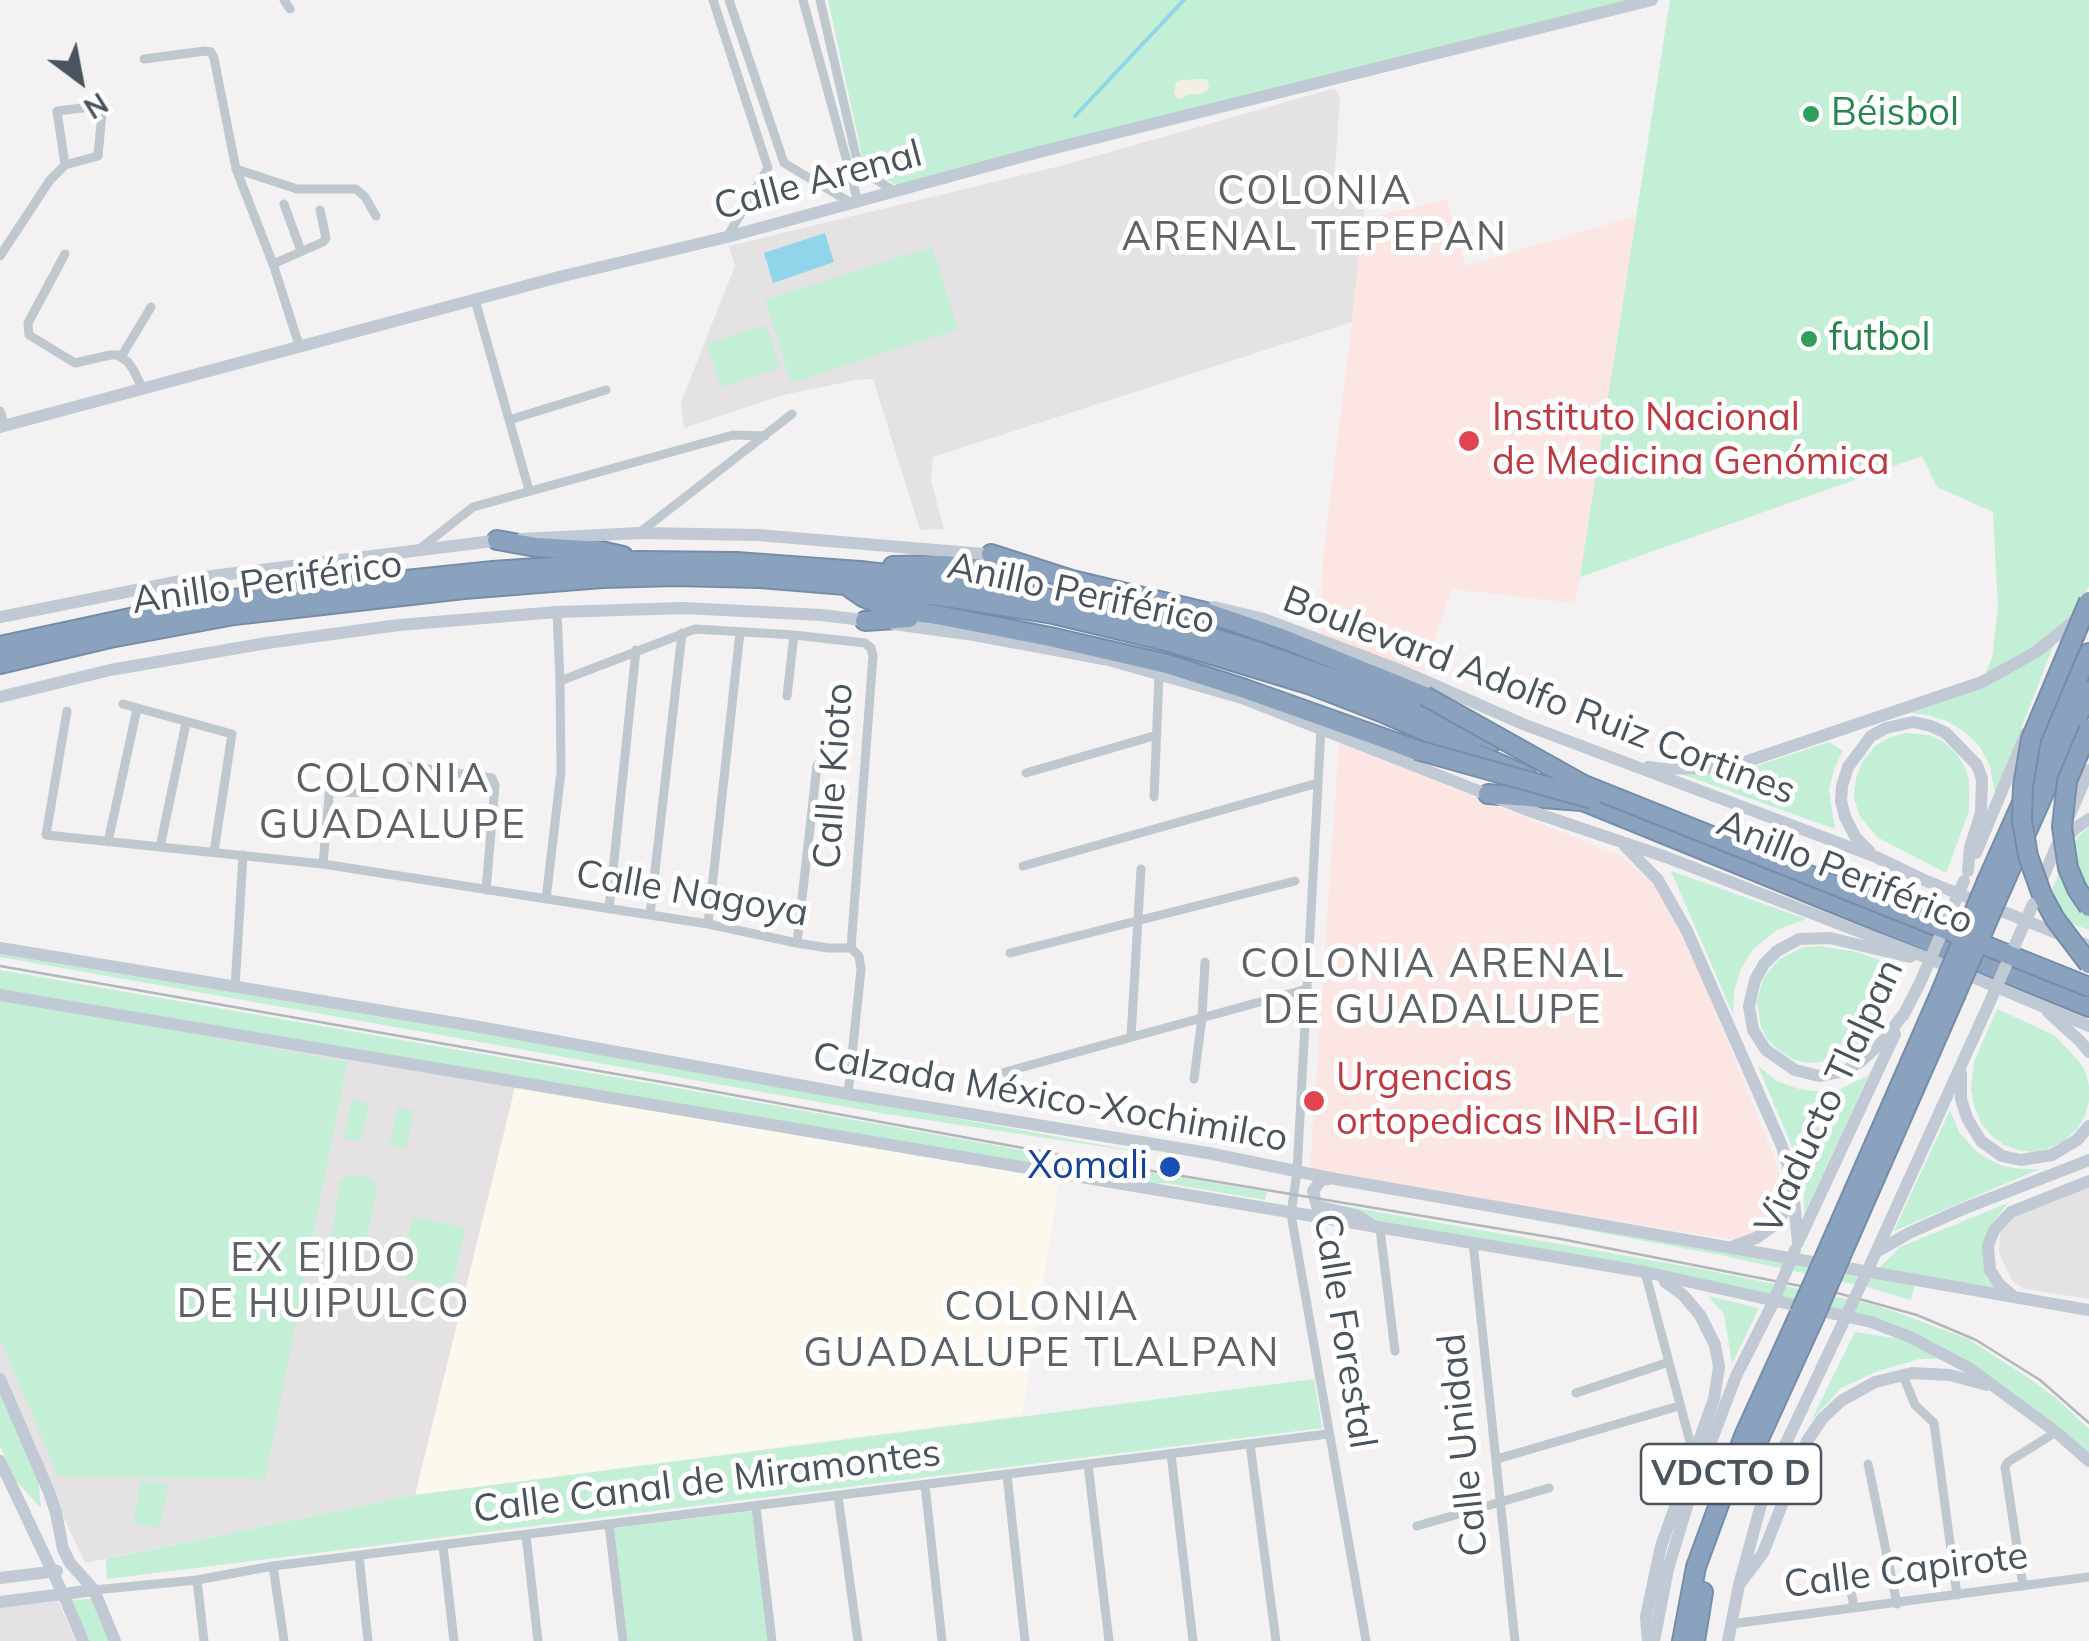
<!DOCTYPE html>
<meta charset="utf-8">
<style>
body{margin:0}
#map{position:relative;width:2089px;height:1641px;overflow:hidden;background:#f3f1f1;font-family:Mulish,sans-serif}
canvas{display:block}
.north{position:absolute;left:30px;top:30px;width:100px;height:100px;-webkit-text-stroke:8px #fff;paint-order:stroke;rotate:148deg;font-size:28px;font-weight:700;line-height:40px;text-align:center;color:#49545e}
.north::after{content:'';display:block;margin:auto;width:35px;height:45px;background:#49545e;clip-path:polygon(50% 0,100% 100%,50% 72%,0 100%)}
</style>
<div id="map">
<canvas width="2089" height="1641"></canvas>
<div class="north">N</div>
</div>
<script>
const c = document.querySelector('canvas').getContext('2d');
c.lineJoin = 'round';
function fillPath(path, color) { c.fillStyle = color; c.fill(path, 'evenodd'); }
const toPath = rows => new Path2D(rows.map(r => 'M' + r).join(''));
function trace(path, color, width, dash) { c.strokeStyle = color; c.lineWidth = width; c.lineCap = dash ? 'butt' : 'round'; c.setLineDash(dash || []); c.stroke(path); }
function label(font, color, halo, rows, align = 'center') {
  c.font = font + ' Mulish,sans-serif'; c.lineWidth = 10; c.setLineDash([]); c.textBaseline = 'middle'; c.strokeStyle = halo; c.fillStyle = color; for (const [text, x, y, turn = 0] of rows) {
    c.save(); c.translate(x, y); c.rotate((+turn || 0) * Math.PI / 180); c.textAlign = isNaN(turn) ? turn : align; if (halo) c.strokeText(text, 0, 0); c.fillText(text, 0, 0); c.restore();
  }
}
fillPath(toPath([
 [516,1083,1060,1175,1022,1415,415,1495]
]), '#fcf8ed');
fillPath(toPath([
 [1332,89,1336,90,1340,98,1333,197,1365,201,1352,322,933,457,931,481,944,529,920,530,873,379,856,380,783,395,684,428,681,402,735,266,729,246,1064,165],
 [0,995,516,1083,415,1495,85,1563,0,1379],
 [2089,1184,2089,1299,2025,1289,2013,1282,1999,1253,2000,1232,2023,1209],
 [58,1601,76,1641,0,1641,0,1608]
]), '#e4e2e3');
fillPath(toPath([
 [1447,199,1465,266,1636,216,1580,577,1574,603,1452,589,1423,671,1320,637,1323,559,1352,322,1362,220],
 [1339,742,1623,857,1654,886,1684,933,1778,1167,1783,1194,1780,1209,1769,1224,1753,1235,1735,1240,1310,1172]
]), '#fbe6e4');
fillPath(toPath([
 [828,0,1631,0,896,185,864,165],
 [1670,0,2089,0,2089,586,2072,621,1982,681,1992,658,1998,608,1993,512,1937,487,1922,456,1580,577],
 [932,247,958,329,791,383,765,300],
 [766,325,780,368,721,387,707,344],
 [2056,640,1995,794,1990,766,1980,747,1965,732,1947,721,1929,715,1910,713,1975,690],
 [1905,733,1930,735,1944,742,1955,752,1964,765,1969,780,1969,811,1946,873,1877,837,1859,815,1854,797,1856,778,1863,761,1875,746,1889,738],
 [1829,742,1843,751,1834,769,1829,790,1835,829,1676,772,1747,769],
 [2089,827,2089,930,2042,913,2067,855,2077,838],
 [1671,871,1806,919,1777,930,1752,950,1740,971,1734,992,1733,1014],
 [1820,946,1857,952,1902,968,1874,1029,1859,1043,1835,1060,1809,1063,1794,1060,1780,1051,1768,1040,1761,1027,1757,1002,1763,979,1778,960,1804,947],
 [0,954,580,1050,1152,1154,881,1113,0,957],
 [0,970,694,1091,1099,1164,1267,1192,1265,1200,1166,1183,1151,1184,0,989],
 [0,999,347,1062,265,1479,58,1476,0,1338],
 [1997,1009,2054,1035,2078,1060,2085,1071,2089,1086,2089,1101,2085,1115,2078,1128,2064,1141,2047,1149,2032,1152,2018,1150,2004,1145,1991,1135,1981,1123,1974,1106,1971,1088,1974,1062],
 [1758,1066,1777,1081,1799,1089,1820,1092,1840,1089,1869,1075,1804,1214,1804,1190,1791,1144],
 [352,1100,369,1104,361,1141,344,1138],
 [397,1108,414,1111,406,1148,390,1145],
 [1950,1110,1959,1132,1975,1150,1988,1159,2003,1166,2021,1169,2040,1169,1894,1231],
 [347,1175,370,1177,377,1186,363,1259,357,1264,336,1261,329,1251,340,1182],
 [1316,1201,1706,1270,1862,1302,1896,1312,1968,1339,2027,1377,2057,1399,2089,1429,2089,1456,1997,1384,1872,1320,1379,1226],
 [2008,1203,1990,1226,1982,1248,1987,1270,1998,1288,1879,1268,1900,1247],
 [1481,1210,1915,1283,1911,1300,1867,1287,1725,1256],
 [412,1217,465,1228,452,1288,399,1277],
 [1708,1296,1759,1308,1732,1364,1724,1314],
 [1855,1332,1908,1340,1953,1358,1919,1359,1878,1371,1841,1388,1811,1421],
 [1314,1379,1322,1428,107,1579,106,1559,415,1495],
 [0,1388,37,1469,41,1508,16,1481,0,1446],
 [141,1481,168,1485,160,1528,133,1523],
 [754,1511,769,1641,627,1641,613,1528],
 [92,1599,110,1641,86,1641,70,1600]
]), '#c2efd5');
fillPath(toPath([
 [1204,79,1207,80,1209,86,1208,90,1202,94,1190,94,1181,99,1177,98,1174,93,1176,83,1181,80]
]), '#f3efe3');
fillPath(toPath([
 [825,233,834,262,773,283,764,253]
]), '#90d5ea');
trace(toPath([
 [1075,116,1184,0]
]), '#90d5ea', 4);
const highway = toPath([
 [497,540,536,547,601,551,623,556],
 [991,554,1072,580,1205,612,1284,639,1425,696],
 [893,566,945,565,1031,576],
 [850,588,863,597,880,604,1050,637,1167,664,1245,689,1417,750],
 [865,621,909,618],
 [0,646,144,615,251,596,493,571,638,561,736,562,860,571,939,580,1097,607,1172,626,1253,650,1379,695,1494,741],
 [0,664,110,638,234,615,464,589,602,578,675,576,760,578,846,585,940,596,1053,614,1166,641,1311,685,1381,712,1527,776],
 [1488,794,1582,801],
 [1573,797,2089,1007],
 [1987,881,2089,653],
 [2000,892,2089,691],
 [1832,1241,1941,992],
 [1846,1244,1955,996],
 [1741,1478,1814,1318],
 [1682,1641,1696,1567,1744,1436,1800,1313],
 [1695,1641,1703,1592]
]);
trace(highway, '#768daa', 22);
trace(toPath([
 [284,0,290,9],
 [713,0,768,168,727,237],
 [729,0,784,163,853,204],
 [803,0,858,202],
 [820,0,856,156,873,178,896,192],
 [144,59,205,51,211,52,214,58,236,169,273,264,300,348],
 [236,169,297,189,356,189,365,197,376,216],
 [284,204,301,251],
 [65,254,28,323,29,335,75,363,110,355,118,355,128,362,134,371,142,388],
 [0,256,50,180,65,165,98,156,102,113,99,106,57,111,65,165],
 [273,264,323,242,326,238,320,210],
 [475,300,529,490],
 [121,357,151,307],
 [0,411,5,426],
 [509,420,606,390],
 [639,533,792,414],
 [422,547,473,507,733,435,765,436],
 [560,681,695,629,794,635,865,643,871,648,873,656,851,948,859,956,861,969,848,1094],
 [787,696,794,635],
 [123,704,232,734,214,852],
 [67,711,46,835,323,864,708,924,797,943,828,948,851,948],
 [1321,728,1297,1172,1291,1214,1366,1641],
 [406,766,492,778,495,785,486,890],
 [1026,773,1157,735],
 [329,792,375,793],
 [1154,797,1159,675],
 [108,842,137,709],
 [160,847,186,723],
 [323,864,331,773],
 [1023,866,1318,783],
 [546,899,561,772,560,681,557,612],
 [609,909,636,650],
 [650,915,682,633],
 [708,924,740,632],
 [797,943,817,765],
 [1010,953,1295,881],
 [235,988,243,855],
 [1131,1037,1141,869],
 [1005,1072,1307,989],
 [1194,1079,1202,1018,1205,962],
 [1380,1229,1395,1351],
 [1473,1242,1515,1641],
 [1645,1272,1693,1453],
 [1903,1375,1915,1405,1934,1423,1957,1595],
 [1576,1393,1669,1362],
 [1250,1444,1276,1641],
 [1171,1454,1193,1641],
 [1497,1459,1679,1406],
 [1088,1464,1109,1641],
 [1868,1464,1897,1604],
 [1007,1475,1025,1641],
 [925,1485,942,1641],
 [838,1496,858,1641],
 [756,1507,772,1641],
 [609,1525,623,1641],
 [1417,1526,1549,1488],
 [526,1535,538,1641],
 [443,1546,454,1641],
 [359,1556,368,1641],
 [273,1566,284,1641],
 [1848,1573,1854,1608],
 [197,1580,204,1641],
 [2023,1586,2005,1467,2008,1462,2056,1432],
 [94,1590,197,1580,273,1566,1328,1434],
 [1731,1624,2089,1577]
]), '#bfc8cf', 9);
trace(toPath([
 [0,427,559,277,727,237,1039,152,1652,0],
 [521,539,639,533,758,535,995,555],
 [1214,607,1264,619,1400,670,1523,724,1876,857,1924,880,2089,946],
 [0,617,196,578,501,540],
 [894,624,974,635,1109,660,1242,698,1527,810,1666,857,1925,957,2089,1026],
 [0,697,110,670,267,643,399,625,557,612,684,608,821,615,870,621],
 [1648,767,1662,769,1701,768,1739,764,1982,682,2036,652,2073,622],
 [2061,843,2076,828,2089,819],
 [1625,846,1658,880,1687,931,1781,1144,1792,1179,1798,1243],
 [1870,852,1856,838,1845,817,1841,801,1842,786,1848,767,1871,736,1886,728,1913,722,1931,726,1946,733,1977,765,1982,779,1981,813,1970,847,1968,871],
 [1976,853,2026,733],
 [2039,887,2089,770],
 [0,948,474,1026,848,1094,1208,1153,1330,1178,2089,1310],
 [0,995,1645,1272,1871,1322,1910,1337,1969,1368,2056,1432,2089,1461],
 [1905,1012,1884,1040,1860,1062,1844,1071,1819,1076,1795,1070,1766,1050,1753,1030,1749,1006,1755,980,1764,964,1777,951,1799,939,1830,938,1910,957],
 [2048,1012,2080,1041,2089,1052],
 [1903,1016,1920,983],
 [1961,1073,1961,1099,1967,1118,1981,1141,2002,1156,2021,1160,2052,1155,2077,1140,2089,1126],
 [1328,1179,1321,1180,1313,1191,1317,1206,1358,1216,1375,1227],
 [1800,1238,1895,1034],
 [1734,1246,1756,1238,1773,1226,1786,1210,1792,1196],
 [1878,1251,1909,1233,1963,1209,2089,1160],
 [1871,1263,1988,1006],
 [2012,1295,1999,1284,1990,1270,1988,1246,1994,1230,2011,1212,2089,1181],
 [0,1379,49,1492,56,1513,63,1549,70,1563,94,1590,115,1641],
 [0,1461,63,1594,83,1641],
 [0,1578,57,1571],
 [1739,1585,1763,1553,1807,1441,1822,1419,1841,1401,1875,1382,1912,1373,1950,1375,1987,1385],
 [0,1602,94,1590],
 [1648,1641,1646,1617,1661,1546,1714,1399,1719,1367,1715,1345,1700,1315,1683,1295,1665,1282],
 [1654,1641,1668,1569,1688,1503,1736,1376,1772,1305],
 [1728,1641,1739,1585,1767,1483,1841,1327]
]), '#c0c9d4', 12);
trace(highway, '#8ba2be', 18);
trace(toPath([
 [0,966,679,1085,1116,1165,1561,1239,1841,1294,1917,1315,1976,1340,2040,1380,2089,1423]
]), '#b3b6bb', 2.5);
const highwayBridge = toPath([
 [2089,601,2031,739,2023,786,2022,820,2028,856,2042,895,2055,919,2089,964],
 [1425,696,1584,785,2089,987],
 [2089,729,2067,781,2062,827,2068,868,2077,889,2089,907],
 [1417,750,1592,799],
 [1941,992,1987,881],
 [1955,996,2000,892],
 [1800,1313,1832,1241],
 [1814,1318,1846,1244]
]);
trace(highwayBridge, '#768daa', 22, []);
trace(toPath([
 [1920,983,1964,881],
 [1988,1006,2033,904],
 [1772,1305,1795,1250],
 [1841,1327,1871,1263]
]), '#c0c9d4', 12);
trace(highwayBridge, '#8ba2be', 18);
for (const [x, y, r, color] of [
 [1811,114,10,"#2e9e5b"],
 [1809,339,10,"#2e9e5b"],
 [1469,441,12,"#e0444e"],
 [1314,1101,12,"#e0444e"],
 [1170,1167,12,"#1a4fb4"]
]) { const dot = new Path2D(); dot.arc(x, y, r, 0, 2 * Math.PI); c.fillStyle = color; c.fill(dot); trace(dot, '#fff', 4); }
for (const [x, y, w] of [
 [1731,1474,180]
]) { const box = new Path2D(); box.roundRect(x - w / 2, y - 30, w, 60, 8); c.fillStyle = '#fff'; c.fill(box); trace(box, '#49545e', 2.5); }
label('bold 35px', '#49545e', null, [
 ["VDCTO D",1731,1474]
]);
label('38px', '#27864d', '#fff', [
 ["Béisbol",1831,114],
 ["futbol",1829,339]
], 'left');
label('38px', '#49545e', '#fff', [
 ["Calle Arenal",818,181,-15],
 ["Anillo Periférico",267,583,-8],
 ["Anillo Periférico",1081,594,12],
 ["Boulevard Adolfo Ruiz Cortines",1539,696,21],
 ["Calle Kioto",834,776,-86],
 ["Anillo Periférico",1845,873,22],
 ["Calle Nagoya",692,894,10],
 ["Viaducto Tlalpan",1830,1097,-65],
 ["Calzada México-Xochimilco",1050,1098,10],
 ["Calle Forestal",1344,1331,81],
 ["Calle Unidad",1464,1445,-96],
 ["Calle Canal de Miramontes",707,1482,-7],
 ["Calle Capirote",1906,1571,-7]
]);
label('38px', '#be3a42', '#fff', [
 ["Instituto Nacional",1492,419],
 ["de Medicina Genómica",1492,463],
 ["Urgencias",1336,1079],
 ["ortopedicas INR-LGII",1336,1123]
], 'left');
label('38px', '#164399', '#fff', [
 ["Xomali",1148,1167]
], 'right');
c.letterSpacing = '2.5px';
label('40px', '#5e6166', '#fff', [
 ["COLONIA",1315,192],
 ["ARENAL TEPEPAN",1315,238],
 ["COLONIA",393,780],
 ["GUADALUPE",393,826],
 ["COLONIA ARENAL",1433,965],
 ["DE GUADALUPE",1433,1011],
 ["EX EJIDO",324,1259],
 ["DE HUIPULCO",324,1305],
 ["COLONIA",1042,1308],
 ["GUADALUPE TLALPAN",1042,1354]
]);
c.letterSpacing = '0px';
</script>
